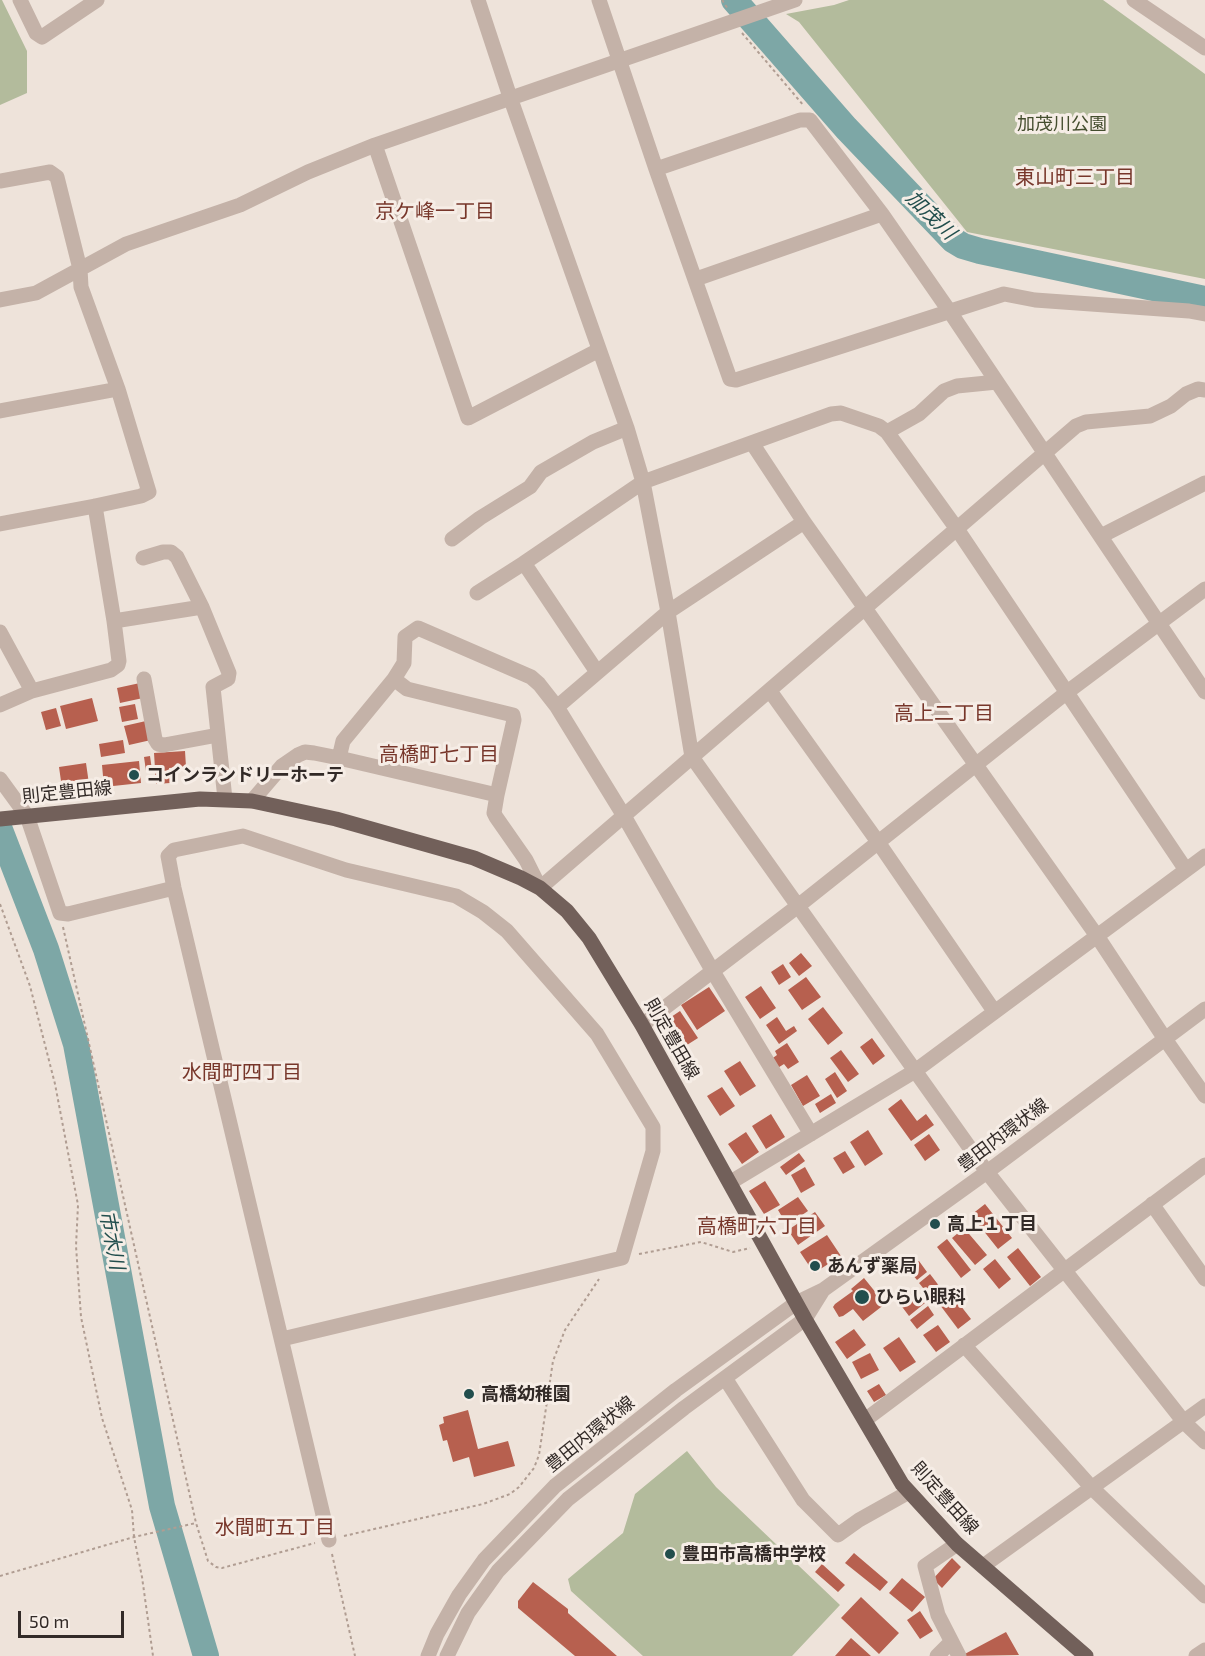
<!DOCTYPE html>
<meta charset="utf-8">
<style>
body{margin:0}
#map{position:relative;width:1205px;height:1656px;overflow:hidden;background:#eee3da;font-family:"Exo 2",sans-serif}
canvas{display:block}
.scale{position:absolute;left:18px;top:1611px;width:106px;height:27px;box-sizing:border-box;border:3px solid #322a27;border-top:0;padding-left:8px;font-size:18px;line-height:21px;white-space:nowrap;color:#322a27;-webkit-text-stroke:4px #f6ede6;paint-order:stroke}
</style>
<div id="map">
<canvas width="1205" height="1656"></canvas>
<div class="scale">50 m</div>
</div>
<script>
const c = document.querySelector('canvas').getContext('2d');
c.lineJoin = 'round';
function fillPath(path, color) { c.fillStyle = color; c.fill(path, 'evenodd'); }
const toPath = rows => new Path2D(rows.map(r => 'M' + r).join(''));
function trace(path, color, width, dash) { c.strokeStyle = color; c.lineWidth = width; c.lineCap = dash ? 'butt' : 'round'; c.setLineDash(dash || []); c.stroke(path); }
function label(font, color, halo, rows, align = 'center') {
  c.font = font + ' "Exo 2","Noto Sans JP",sans-serif'; c.lineWidth = 6; c.setLineDash([]); c.textBaseline = 'middle'; c.strokeStyle = halo; c.fillStyle = color; for (const [text, x, y, turn = 0] of rows) {
    c.save(); c.translate(x, y); c.rotate((+turn || 0) * Math.PI / 180); c.textAlign = isNaN(turn) ? turn : align; if (halo) c.strokeText(text, 0, 0); c.fillText(text, 0, 0); c.restore();
  }
}
fillPath(toPath([
 [0,0,2,0,27,51,27,93,0,105],
 [849,0,1103,0,1205,74,1205,279,967,232,799,22,786,14,834,5],
 [687,1451,716,1487,840,1605,792,1656,643,1656,571,1591,568,1579,623,1533,635,1494]
]), '#b3bb9c');
trace(toPath([
 [734,0,846,128,953,240,963,246,980,251,1205,299],
 [0,830,46,949,76,1044,162,1506,206,1656]
]), '#7da7a6', 26);
fillPath(toPath([
 [140,683,143,698,120,703,117,688],
 [92,698,98,721,66,729,60,706],
 [135,704,138,719,122,722,119,707],
 [56,708,61,726,46,730,41,712],
 [146,721,151,740,129,745,124,726],
 [123,740,125,753,101,757,99,744],
 [185,751,186,767,169,768,170,783,156,784,154,753],
 [150,756,152,770,146,771,144,757],
 [139,761,141,783,104,787,102,765],
 [86,763,89,784,96,783,98,796,71,799,70,787,62,788,59,767],
 [801,953,812,966,799,976,789,963],
 [783,964,791,977,779,985,771,972],
 [806,977,821,997,802,1010,788,990],
 [761,986,776,1008,760,1019,745,997],
 [709,987,725,1011,697,1030,681,1005],
 [823,1007,843,1033,828,1045,808,1019],
 [680,1011,698,1038,679,1050,662,1023],
 [777,1017,786,1031,794,1026,797,1031,779,1044,766,1025],
 [872,1038,885,1056,873,1065,860,1047],
 [787,1043,799,1062,788,1069,784,1064,776,1069,770,1060,777,1055,775,1051],
 [841,1050,859,1074,848,1082,830,1058],
 [740,1061,756,1086,740,1096,724,1071],
 [835,1072,847,1091,837,1098,825,1079],
 [807,1075,820,1096,803,1106,791,1085],
 [722,1087,735,1106,720,1116,707,1096],
 [831,1094,836,1103,820,1113,815,1104],
 [901,1099,917,1121,926,1114,934,1125,911,1141,888,1109],
 [771,1114,785,1137,766,1149,752,1126],
 [868,1130,883,1154,865,1166,850,1142],
 [746,1132,759,1152,742,1164,728,1144],
 [929,1134,940,1150,925,1161,914,1145],
 [845,1151,855,1167,843,1174,833,1158],
 [799,1153,805,1161,786,1175,780,1167],
 [805,1167,815,1185,801,1193,791,1175],
 [765,1181,780,1205,764,1214,749,1191],
 [798,1197,808,1211,787,1225,778,1210],
 [985,1204,1012,1238,998,1249,971,1215],
 [815,1212,825,1226,798,1245,788,1230],
 [964,1228,987,1255,975,1265,952,1238],
 [827,1235,841,1256,814,1273,800,1252],
 [947,1239,971,1270,961,1278,937,1247],
 [1018,1248,1041,1277,1030,1286,1007,1257],
 [995,1259,1011,1279,999,1289,983,1269],
 [919,1261,927,1272,917,1280,908,1269],
 [930,1274,943,1291,932,1299,919,1283],
 [864,1278,885,1304,863,1321,853,1309,843,1316,839,1317,833,1307,835,1304,853,1291,851,1289],
 [915,1291,925,1303,909,1316,900,1304],
 [950,1292,971,1319,958,1329,937,1301],
 [928,1306,934,1315,917,1329,910,1320],
 [938,1325,950,1342,936,1352,923,1335],
 [854,1329,866,1345,847,1359,835,1342],
 [899,1337,916,1362,900,1372,883,1348],
 [870,1353,879,1370,861,1379,852,1362],
 [879,1384,886,1395,874,1402,867,1391],
 [468,1410,478,1449,508,1441,515,1466,474,1477,469,1457,453,1462,447,1440,443,1441,439,1425,444,1423,443,1417],
 [854,1553,888,1582,880,1591,845,1563],
 [952,1558,961,1567,942,1588,933,1579],
 [822,1564,845,1585,838,1592,815,1572],
 [902,1578,925,1597,912,1612,889,1593],
 [533,1582,568,1609,568,1613,617,1656,575,1656,518,1608,518,1601],
 [861,1597,899,1633,879,1654,841,1618],
 [920,1611,933,1631,920,1639,907,1620],
 [1006,1632,1019,1655,961,1656],
 [851,1638,871,1656,835,1656]
]), '#b7604f');
trace(toPath([
 [722,0,728,9],
 [742,33,804,106],
 [0,904,30,986,55,1084,78,1205,76,1246,81,1317,102,1418,132,1510,134,1537,142,1577,153,1656],
 [63,927,196,1523,208,1561,216,1567,222,1568,315,1543],
 [639,1254,701,1242,733,1252,750,1248],
 [344,1536,483,1504,510,1494,519,1487,534,1468,539,1455,553,1361,565,1330,599,1279],
 [332,1554,355,1656],
 [0,1576,134,1537,196,1523]
]), '#b09d92', 2, [3, 3]);
trace(toPath([
 [20,0,36,33,42,37,97,0],
 [478,0,510,97,627,428,643,482,668,612,692,757,987,1172,1184,1422,1205,1442],
 [599,0,656,169,730,379,736,380,1004,294,1035,300,1189,311,1205,314],
 [1134,0,1205,48],
 [375,145,468,418,599,350],
 [656,169,800,120,810,120,882,214,950,312,1205,692],
 [0,181,50,172,57,177,80,269,81,287,118,389,149,492,141,496,95,506,0,524],
 [696,279,882,214],
 [0,300,36,293,126,244,240,205,308,172,375,145,795,0],
 [0,411,118,389],
 [887,432,919,414,944,391,957,386,997,382],
 [752,443,804,522,1097,936,1165,1039,1205,1096],
 [804,522,668,612,557,707,624,816,712,970,811,1134],
 [1101,536,1205,483],
 [452,539,480,518,530,487,541,472,593,442,627,428],
 [143,558,163,552,171,552,177,557,202,607,229,673,228,679,213,687,225,799],
 [477,593,524,563],
 [114,621,202,607],
 [0,632,32,691],
 [597,672,524,563,643,482,831,414,841,413,879,426,887,432,957,529,1186,870],
 [144,679,155,739,158,744,164,745,218,735],
 [770,691,878,842,994,1011],
 [0,705,32,691,111,670,118,665,119,661,114,621,95,506],
 [339,758,497,795,514,720,513,715,407,689,394,679],
 [0,779,27,816,60,913,68,914,174,888],
 [497,795,494,813,496,817,526,860,540,888,1076,426,1086,422,1150,416,1171,406,1186,394,1198,389,1205,390],
 [252,801,282,766,298,755,305,752,314,753,339,758,343,741,394,679,404,663,405,637,418,628,531,677,539,684,557,707],
 [642,1025,798,906,1066,693,1205,589],
 [731,1182,915,1071,1205,856],
 [1152,1204,1205,1279],
 [282,1339,622,1258,653,1151,653,1127,597,1034,507,931,483,912,456,896,346,870,243,836,174,850,168,856,174,888,329,1540],
 [964,1345,1092,1488,1205,1596],
 [725,1378,803,1500,838,1535,859,1520,909,1492],
 [865,1420,1205,1165],
 [957,1544,925,1566,938,1615,959,1656],
 [983,1566,1205,1406],
 [428,1656,437,1634,459,1595,484,1560,555,1486,676,1390,796,1303,823,1290,987,1172,1205,1009],
 [447,1656,468,1613,498,1571,568,1499,684,1408,805,1319,823,1290],
 [937,1656,951,1642],
 [1196,1656,1205,1650]
]), '#c4b2a8', 15);
trace(toPath([
 [0,819,200,799,252,801,336,819,474,858,521,878,540,888,567,911,589,938,642,1025,805,1319,902,1484,957,1544,1086,1656]
]), '#72605a', 15);
for (const [x, y, r, color] of [
 [134,775,6,"#224e4d"],
 [935,1224,6,"#224e4d"],
 [815,1266,6,"#224e4d"],
 [862,1297,8,"#224e4d"],
 [469,1394,6,"#224e4d"],
 [670,1554,6,"#224e4d"]
]) { const dot = new Path2D(); dot.arc(x, y, r, 0, 2 * Math.PI); c.fillStyle = color; c.fill(dot); trace(dot, '#f6ede6', 2); }
label('18px', '#444d2e', '#f6ede6', [
 ["加茂川公園",1062,124]
]);
label('bold 18px', '#322a27', '#f6ede6', [
 ["コインランドリーホーテ",146,775],
 ["高上１丁目",947,1224],
 ["あんず薬局",827,1266],
 ["ひらい眼科",876,1297],
 ["高橋幼稚園",481,1394],
 ["豊田市高橋中学校",682,1554]
], 'left');
label('18px', '#322a27', '#f6ede6', [
 ["則定豊田線",67,792,-6],
 ["則定豊田線",672,1039,60],
 ["豊田内環状線",1003,1135,-37],
 ["豊田内環状線",590,1434,-39],
 ["則定豊田線",945,1498,48]
]);
label('20px', '#77362a', '#f6ede6', [
 ["東山町三丁目",1075,177],
 ["京ケ峰一丁目",435,211],
 ["高上二丁目",944,713],
 ["高橋町七丁目",439,754],
 ["水間町四丁目",242,1072],
 ["高橋町六丁目",757,1226],
 ["水間町五丁目",275,1527]
]);
label('italic 20px', '#224e4d', '#f6ede6', [
 ["加茂川",931,215,44],
 ["市木川",112,1240,79]
]);
</script>
